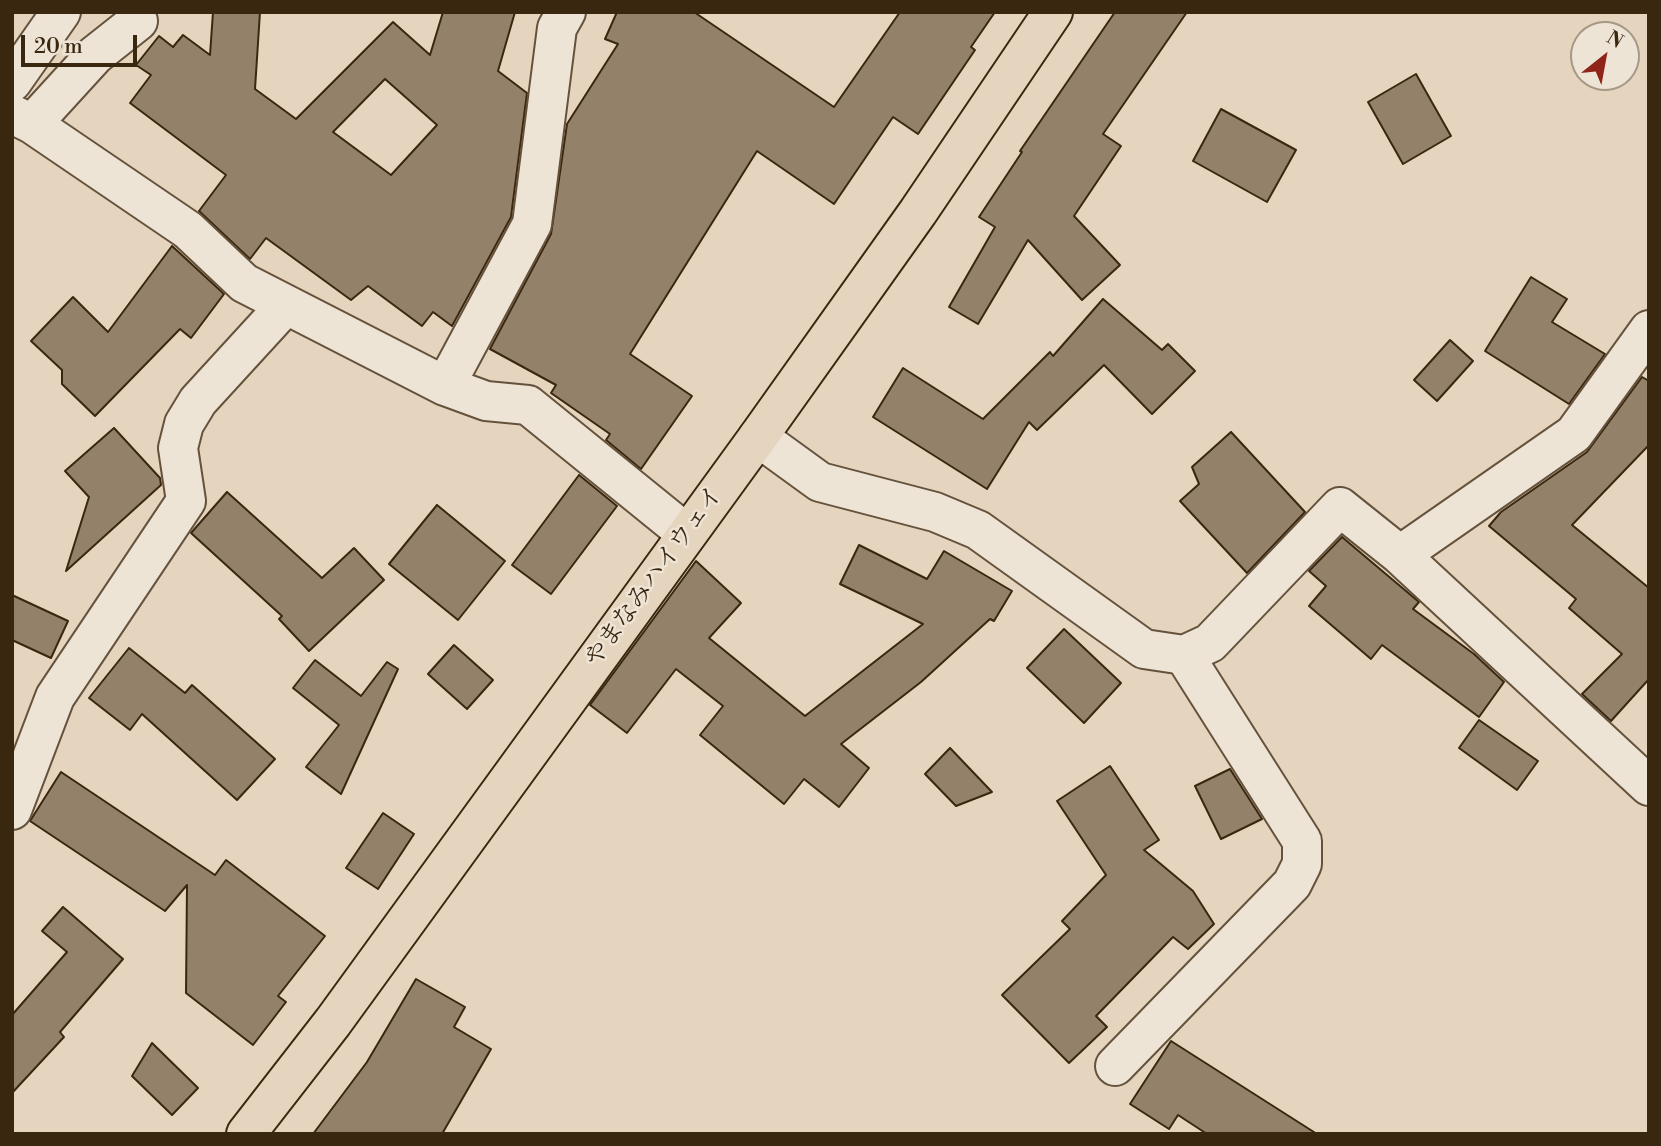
<!DOCTYPE html>
<meta charset="utf-8">
<style>
body{margin:0}
#map{position:relative;width:1661px;height:1146px;overflow:hidden;background:#e5d5be;font-family:"Libre Bodoni",serif}
canvas{display:block}
.frame{position:absolute;inset:0;border:14px solid #3a2710;pointer-events:none}
.north{position:absolute;left:1570px;top:21px;width:70px;height:70px;box-sizing:border-box;background:#eee4d5;border:2px solid #a69886;border-radius:50%;rotate:31deg;font-size:19px;font-weight:700;line-height:28px;text-align:center;color:#3a2710}
.north::after{content:'';display:block;margin:auto;width:24px;height:32px;background:#8f2418;clip-path:polygon(50% 0,100% 100%,50% 72%,0 100%)}
.scale{position:absolute;left:21px;top:35px;width:116px;height:32px;box-sizing:border-box;border:4px solid #3a2710;border-top:0;padding-left:9px;font-size:21px;line-height:24px;white-space:nowrap;color:#3a2710;-webkit-text-stroke:5px #eee4d5;paint-order:stroke}
</style>
<div id="map">
<canvas width="1661" height="1146"></canvas>
<div class="frame"></div>
<div class="north">N</div>
<div class="scale">20 m</div>
</div>
<script>
const c = document.querySelector('canvas').getContext('2d');
c.lineJoin = 'round';
function fillPath(path, color) { c.fillStyle = color; c.fill(path, 'evenodd'); }
const toPath = rows => new Path2D(rows.map(r => 'M' + r).join(''));
function trace(path, color, width, dash) { c.strokeStyle = color; c.lineWidth = width; c.lineCap = dash ? 'butt' : 'round'; c.setLineDash(dash || []); c.stroke(path); }
function label(font, color, halo, rows, align = 'center') {
  c.font = font + ' "Libre Bodoni","Noto Serif JP",serif'; c.lineWidth = 5; c.setLineDash([]); c.textBaseline = 'middle'; c.strokeStyle = halo; c.fillStyle = color; for (const [text, x, y, turn = 0] of rows) {
    c.save(); c.translate(x, y); c.rotate((+turn || 0) * Math.PI / 180); c.textAlign = isNaN(turn) ? turn : align; if (halo) c.strokeText(text, 0, 0); c.fillText(text, 0, 0); c.restore();
  }
}
const building = toPath([
 [213,12,260,12,255,89,296,119,393,22,430,55,443,12,515,12,498,71,527,93,511,217,452,326,433,312,422,326,368,286,351,300,266,238,250,259,199,211,226,175,130,103,151,75,136,65,159,36,173,47,183,35,210,55,213,12],
 [385,79,437,125,391,175,333,132,385,79],
 [617,12,694,12,834,107,900,12,995,12,971,47,975,50,918,134,893,117,834,204,757,151,630,354,692,396,641,469,606,440,610,434,551,393,556,385,490,349,551,234,567,124,618,44,605,39,617,12],
 [1115,12,1187,12,1103,134,1121,146,1074,216,1120,265,1082,300,1028,240,978,324,949,307,995,227,979,217,1022,152,1020,151,1115,12],
 [1416,74,1451,136,1403,164,1368,102,1416,74],
 [1221,109,1296,150,1267,202,1193,161,1221,109],
 [172,246,224,294,191,338,180,329,95,416,62,384,62,370,31,341,73,297,108,332,172,246],
 [1531,277,1567,299,1552,322,1605,354,1569,404,1485,351,1531,277],
 [1103,299,1162,350,1168,344,1195,371,1152,414,1104,365,1037,430,1029,422,987,489,873,417,903,368,983,419,1050,352,1053,356,1103,299],
 [1450,340,1473,361,1437,401,1414,380,1450,340],
 [1642,377,1649,381,1649,445,1572,525,1649,588,1649,679,1611,721,1582,694,1622,654,1569,608,1576,599,1489,526,1501,512,1587,452,1642,377],
 [114,428,160,478,161,485,66,571,89,497,65,471,114,428],
 [1231,432,1305,512,1247,573,1180,501,1199,484,1192,467,1231,432],
 [579,475,617,506,551,594,512,565,579,475],
 [227,492,322,578,354,548,384,580,309,651,279,619,282,616,191,533,227,492],
 [437,505,505,561,458,620,389,564,437,505],
 [1342,537,1419,602,1413,609,1474,654,1504,682,1479,717,1382,645,1371,659,1309,606,1326,586,1309,571,1342,537],
 [859,545,927,579,944,551,1012,591,994,621,990,619,921,682,841,744,869,768,839,807,804,779,784,804,700,735,723,706,676,669,627,733,590,705,696,561,741,603,709,638,805,716,923,624,840,584,859,545],
 [12,595,68,621,51,658,12,640,12,595],
 [1064,629,1121,683,1084,723,1027,668,1064,629],
 [454,645,493,680,467,709,428,674,454,645],
 [129,648,185,693,192,685,275,759,237,800,142,714,130,730,89,698,129,648],
 [315,660,361,696,387,662,398,669,341,794,306,767,339,725,293,688,315,660],
 [1479,720,1538,761,1517,790,1459,748,1479,720],
 [950,748,992,792,956,806,925,774,950,748],
 [1110,766,1159,840,1144,850,1193,891,1214,924,1188,949,1173,937,1096,1016,1107,1027,1069,1063,1002,995,1070,929,1062,921,1106,875,1057,801,1110,766],
 [1230,769,1262,819,1221,839,1195,786,1230,769],
 [61,772,215,875,226,860,325,936,278,996,286,1002,253,1045,186,993,187,885,165,911,30,821,61,772],
 [383,813,414,834,378,889,346,868,383,813],
 [63,907,123,959,60,1032,64,1037,12,1093,12,1015,67,952,42,931,63,907],
 [416,979,465,1007,454,1027,491,1049,442,1134,313,1134,367,1062,416,979],
 [1171,1041,1317,1134,1207,1134,1178,1115,1169,1129,1130,1104,1171,1041],
 [152,1043,198,1088,172,1115,132,1076,152,1043]
]);
fillPath(building, '#93816a');
trace(building, '#3a2710', 2);
const minor = toPath([
 [12,114,32,124,188,230,244,283,445,386,486,401,528,405,687,534],
 [32,124,95,55,138,21],
 [445,386,532,224,557,28,566,12],
 [758,437,820,482,935,512,978,530,1144,649,1184,655,1210,643,1340,507,1400,555,1649,786],
 [1400,555,1574,434,1649,330],
 [12,810,55,697,186,501,178,448,184,424,198,401,285,306],
 [1115,1066,1292,884,1302,864,1302,841,1184,655]
]);
const tertiary = toPath([
 [12,82,61,12]
]);
const primary = toPath([
 [246,1134,333,1022,758,437,918,212,1053,12]
]);
trace(minor, '#65523c', 42);
trace(tertiary, '#65523c', 42);
trace(primary, '#3a2710', 42);
trace(minor, '#eee4d5', 38);
trace(tertiary, '#eee4d5', 38);
trace(primary, '#e5d5be', 38);
label('24px', '#3a2710', '#eee4d5', [
 ["やまなみハイウェイ",655,577,-54]
]);
</script>
